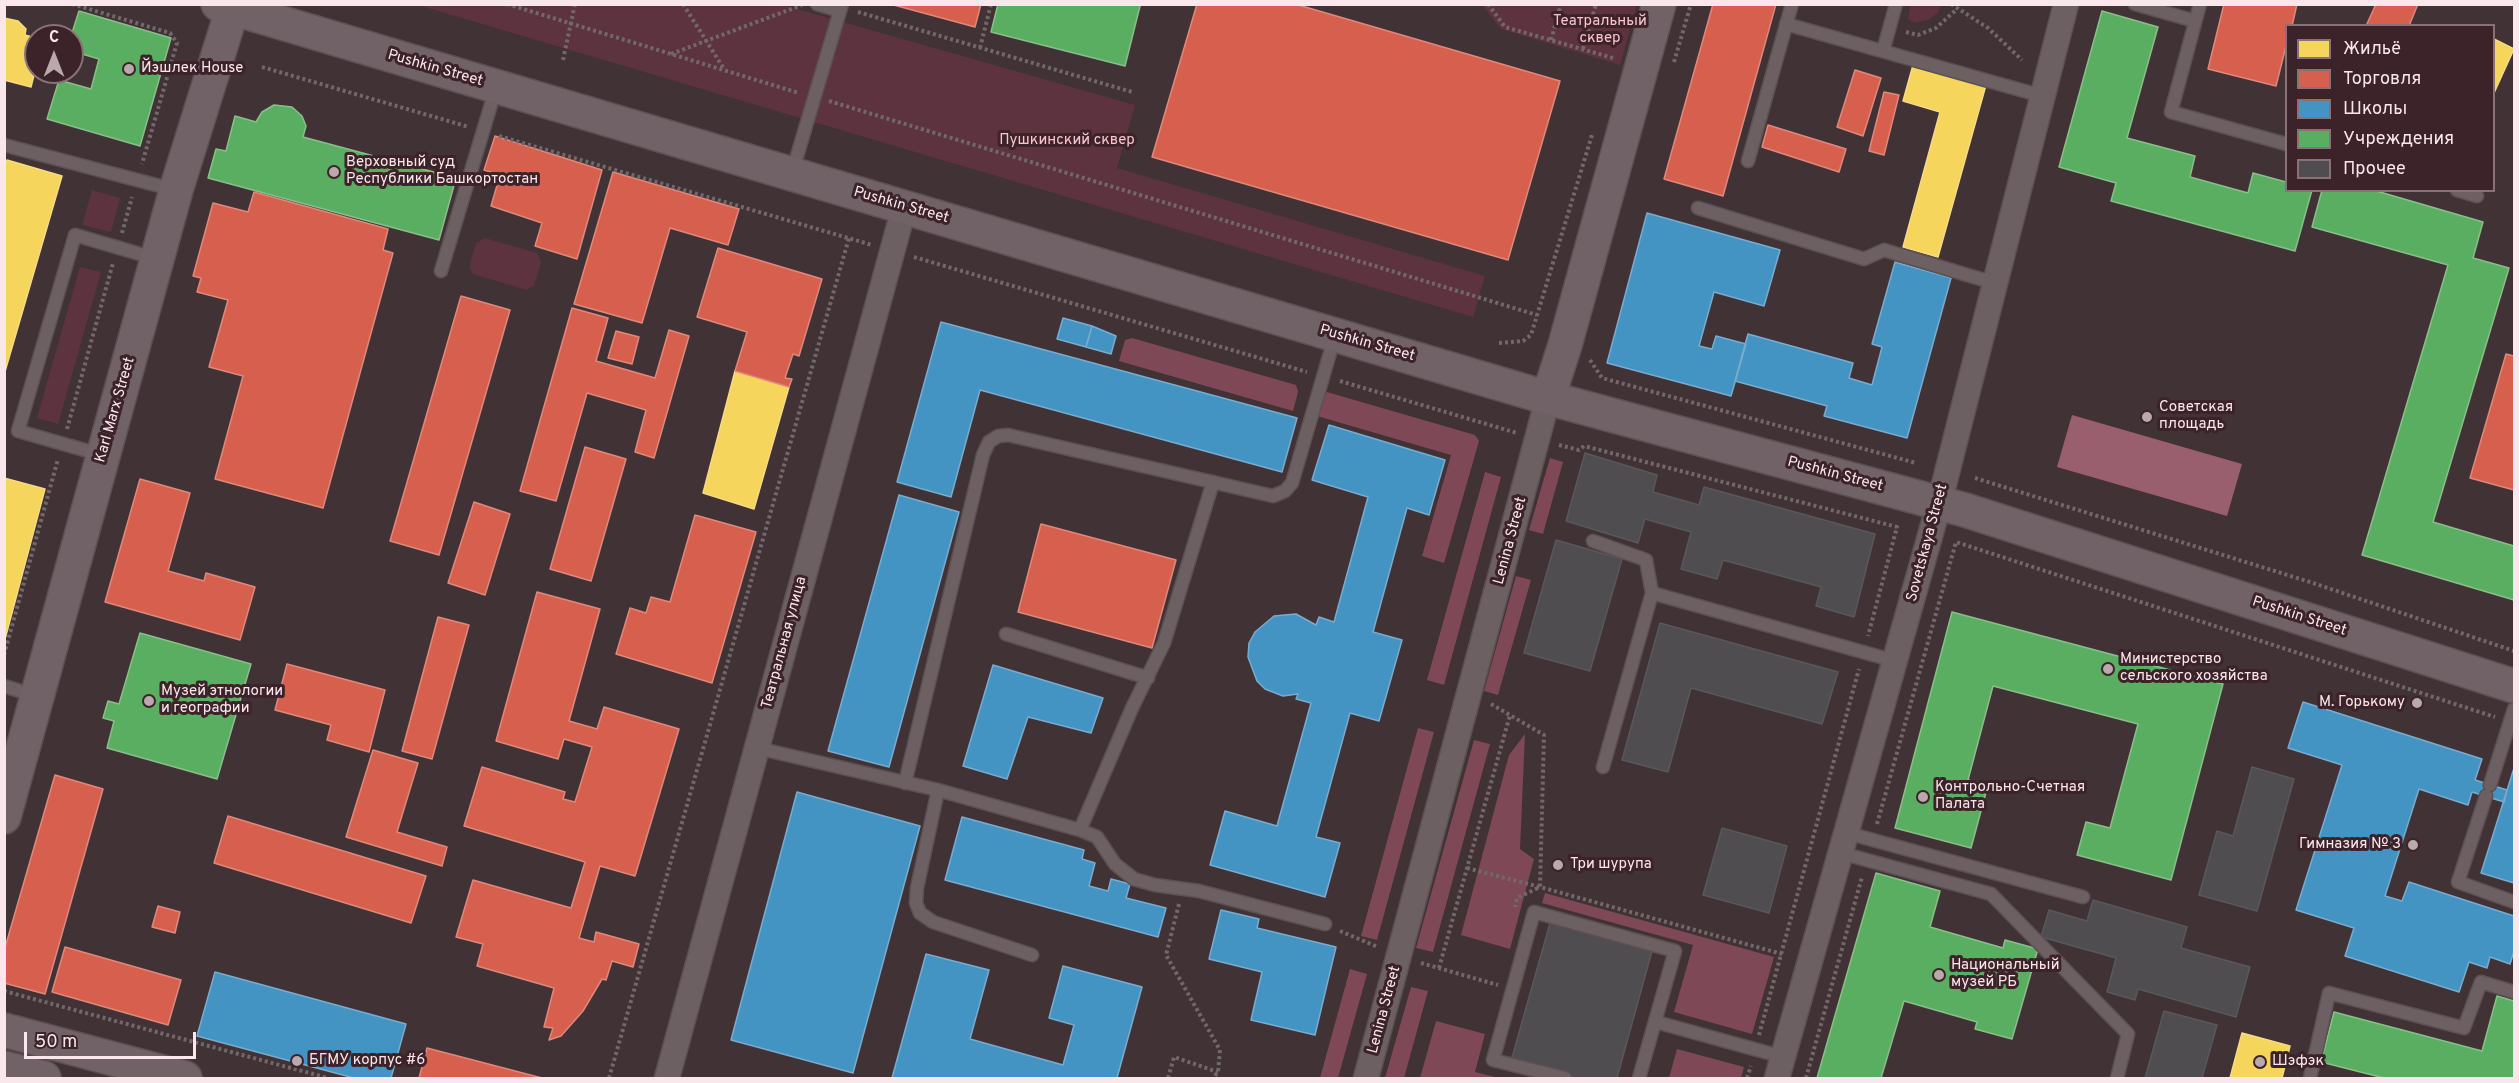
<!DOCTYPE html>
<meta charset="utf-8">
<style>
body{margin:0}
#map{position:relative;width:2519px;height:1083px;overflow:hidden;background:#413236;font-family:Overpass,sans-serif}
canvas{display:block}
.frame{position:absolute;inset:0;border:6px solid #f9e7eb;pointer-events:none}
.legend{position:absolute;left:2285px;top:24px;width:210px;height:168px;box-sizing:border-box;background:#3c2229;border:2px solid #887177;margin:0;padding:8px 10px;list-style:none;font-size:18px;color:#f9e7eb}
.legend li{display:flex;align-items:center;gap:12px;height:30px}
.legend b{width:30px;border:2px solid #887177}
.north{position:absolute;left:24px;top:24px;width:60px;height:60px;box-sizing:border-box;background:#3c2229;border:2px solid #887177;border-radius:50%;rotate:0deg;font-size:16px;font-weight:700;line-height:24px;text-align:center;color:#f9e7eb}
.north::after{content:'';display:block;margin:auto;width:21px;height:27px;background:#b9a8ac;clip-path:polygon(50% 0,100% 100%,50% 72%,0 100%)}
.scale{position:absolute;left:24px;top:1032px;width:172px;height:27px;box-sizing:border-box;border:3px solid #f9e7eb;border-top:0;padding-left:8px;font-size:18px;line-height:21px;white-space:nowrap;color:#f9e7eb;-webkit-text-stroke:4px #3c2229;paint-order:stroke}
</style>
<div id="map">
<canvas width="2519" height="1083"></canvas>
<div class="frame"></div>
<ul class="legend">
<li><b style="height:16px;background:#f6d55c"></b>Жильё</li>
<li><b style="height:16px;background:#d6604d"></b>Торговля</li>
<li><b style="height:16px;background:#4393c3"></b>Школы</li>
<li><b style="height:16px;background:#5aae61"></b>Учреждения</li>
<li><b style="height:16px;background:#4f4d4f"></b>Прочее</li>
</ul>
<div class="north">С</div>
<div class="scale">50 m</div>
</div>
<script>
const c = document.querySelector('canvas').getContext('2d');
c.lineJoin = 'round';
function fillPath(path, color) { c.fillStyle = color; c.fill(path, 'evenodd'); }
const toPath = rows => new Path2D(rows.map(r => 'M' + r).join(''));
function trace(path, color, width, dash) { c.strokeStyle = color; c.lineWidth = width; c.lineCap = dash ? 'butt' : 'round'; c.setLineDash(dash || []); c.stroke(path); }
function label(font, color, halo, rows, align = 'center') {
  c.font = font + ' Overpass,sans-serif'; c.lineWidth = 6; c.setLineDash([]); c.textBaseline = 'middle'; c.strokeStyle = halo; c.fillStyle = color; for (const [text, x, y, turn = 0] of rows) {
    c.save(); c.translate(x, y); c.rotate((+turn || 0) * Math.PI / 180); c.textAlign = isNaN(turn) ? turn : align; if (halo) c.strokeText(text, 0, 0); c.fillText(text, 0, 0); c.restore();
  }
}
fillPath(toPath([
 [418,5,783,5,1135,105,1117,168,1485,276,1473,317],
 [1482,5,1637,5,1620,65,1501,29],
 [1910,5,1910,4,1941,5,1938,13,1928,20,1914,23,1908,19],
 [92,190,120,198,111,232,82,225],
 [485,238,537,253,541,262,534,286,526,290,473,274,469,267,476,243],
 [80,267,101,272,58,424,37,418]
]), '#5c333e');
fillPath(toPath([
 [1132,338,1296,385,1298,392,1293,411,1119,361,1125,340],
 [1327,392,1475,435,1479,441,1444,563,1422,556,1451,455,1317,416,1323,396],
 [1550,458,1563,462,1543,534,1529,530],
 [1485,472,1501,477,1444,685,1427,680],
 [1516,576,1531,580,1498,695,1484,691],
 [1418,728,1434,732,1377,940,1361,936],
 [1525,734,1520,849,1534,859,1510,949,1461,935,1509,755],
 [1474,740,1490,744,1433,952,1416,948],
 [1545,893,1774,957,1752,1034,1674,1012,1693,945,1542,903],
 [1350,969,1367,974,1338,1078,1320,1078],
 [1411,987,1428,991,1404,1078,1385,1078],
 [1436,1021,1485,1034,1475,1072,1499,1078,1420,1078],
 [1677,1049,1744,1067,1741,1078,1669,1078]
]), '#7e4856');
fillPath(toPath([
 [2072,415,2242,464,2227,516,2057,467]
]), '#9a5f6e');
const homes = toPath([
 [4,18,18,21,26,29,25,35,36,38,36,67,31,87,4,80,4,18],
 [2494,39,2514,49,2494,93,2494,39],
 [1913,65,1986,85,1938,257,1903,247,1940,112,1903,101,1913,65],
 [7,160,62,176,4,375,4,167,7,160],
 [735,371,789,387,754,509,703,493,735,371],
 [4,478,45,489,4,643,4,478],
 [2242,1033,2290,1046,2282,1078,2230,1078,2242,1033]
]);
fillPath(homes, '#f6d55c');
trace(homes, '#f7da87', 1.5);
const shops = toPath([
 [890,4,981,4,975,27,890,4],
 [1197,4,1295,4,1560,81,1508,260,1152,157,1197,4],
 [1713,4,1776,4,1723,196,1664,179,1713,4],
 [2224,4,2297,4,2292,26,2286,26,2286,46,2276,86,2208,69,2224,4],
 [2376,4,2418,4,2409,26,2366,26,2376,4],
 [1855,70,1881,78,1863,136,1837,127,1855,70],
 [1884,92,1899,95,1884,155,1869,151,1884,92],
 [1768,125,1846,149,1839,172,1762,147,1768,125],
 [495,136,602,170,577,259,535,246,542,223,491,206,500,175,484,170,495,136],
 [613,172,739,209,728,245,670,228,642,323,574,304,613,172],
 [254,192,388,229,383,250,393,253,323,508,215,479,243,376,209,367,228,300,197,292,201,278,193,276,213,203,248,212,254,192],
 [718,248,822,279,799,356,793,354,785,378,792,379,789,387,735,371,747,332,697,317,718,248],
 [461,296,510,310,439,555,390,541,461,296],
 [572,308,608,318,596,361,655,378,669,330,689,336,654,458,635,452,646,410,587,393,556,501,520,491,572,308],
 [616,331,639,337,632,364,608,358,616,331],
 [2506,354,2514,356,2514,490,2470,478,2506,354],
 [585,447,626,459,591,581,550,569,585,447],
 [140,479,190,493,168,571,204,581,206,573,255,587,240,640,105,602,140,479],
 [474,502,510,514,485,595,448,583,474,502],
 [695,515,756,532,712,683,616,654,630,608,646,613,651,597,670,602,695,515],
 [1041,524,1176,560,1152,648,1018,612,1041,524],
 [537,592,600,609,569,721,597,729,604,707,679,729,635,876,600,866,579,938,594,942,596,932,639,944,633,967,612,961,606,980,602,979,583,1011,561,1036,549,1040,553,1028,544,1027,554,988,477,966,483,944,456,937,473,880,571,908,585,862,464,826,482,767,565,792,563,799,575,802,592,747,564,739,558,759,496,741,537,592],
 [438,617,469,625,432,759,402,751,438,617],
 [287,664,385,690,369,752,327,740,331,725,275,710,287,664],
 [373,750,418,763,397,832,447,847,442,866,346,837,373,750],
 [55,775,103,789,45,994,4,983,4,951,55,775],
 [228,816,426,876,411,923,214,863,228,816],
 [158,906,180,912,175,933,152,927,158,906],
 [65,947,181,980,168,1025,52,992,65,947],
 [427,1048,542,1078,419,1078,427,1048]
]);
fillPath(shops, '#d6604d');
trace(shops, '#e0887c', 1.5);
const schools = toPath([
 [1647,213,1780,250,1764,306,1714,292,1699,346,1712,349,1716,336,1746,344,1731,396,1607,363,1647,213],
 [1895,262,1951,278,1907,438,1824,416,1827,406,1735,381,1748,334,1853,363,1849,378,1872,385,1882,347,1872,344,1895,262],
 [1063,318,1092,326,1086,347,1057,339,1063,318],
 [941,322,1297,418,1282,472,980,390,951,497,897,482,941,322],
 [1092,326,1116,336,1111,354,1086,347,1092,326],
 [1329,425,1445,460,1429,515,1407,508,1373,632,1402,640,1379,721,1350,713,1316,837,1340,843,1325,897,1210,865,1225,811,1277,826,1311,703,1296,699,1298,694,1283,696,1265,689,1257,681,1248,657,1249,643,1255,632,1274,616,1296,614,1316,625,1319,617,1334,622,1368,497,1312,480,1329,425],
 [899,495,959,512,889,767,828,751,899,495],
 [993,665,1103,698,1091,733,1028,717,1007,779,963,766,993,665],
 [2303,702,2482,759,2475,780,2507,790,2504,802,2472,792,2468,805,2419,789,2385,896,2402,901,2409,882,2514,916,2514,951,2510,964,2490,957,2487,968,2469,962,2459,992,2345,956,2354,928,2296,910,2342,765,2288,748,2303,702],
 [2514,768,2514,883,2481,873,2514,768],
 [797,792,920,826,853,1073,731,1040,797,792],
 [962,817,1084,850,1082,859,1095,863,1089,886,1108,891,1111,879,1130,884,1126,898,1166,908,1158,937,945,880,962,817],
 [1221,910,1259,919,1257,928,1336,947,1315,1035,1251,1020,1262,972,1209,959,1221,910],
 [926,954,989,970,970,1039,1063,1065,1074,1025,1049,1018,1063,966,1142,987,1117,1078,892,1078,926,954],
 [215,972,406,1024,391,1078,354,1078,197,1036,215,972]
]);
fillPath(schools, '#4393c3');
trace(schools, '#7aaccf', 1.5);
const public = toPath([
 [998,4,1133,4,1140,6,1125,66,991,32,998,4],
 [79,11,171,38,140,146,47,119,59,80,91,89,99,59,72,51,71,36,79,11],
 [2102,11,2158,27,2127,138,2195,156,2190,177,2248,193,2253,173,2286,182,2286,190,2312,190,2295,251,2111,201,2116,183,2059,167,2102,11],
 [274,105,292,107,302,116,306,126,303,137,456,178,439,240,208,178,216,149,226,151,235,116,256,122,262,112,274,105],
 [2322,190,2373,190,2483,222,2473,258,2509,268,2433,522,2514,546,2514,600,2362,555,2448,265,2312,227,2322,190],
 [1952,612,2223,684,2171,880,2077,855,2086,822,2110,828,2138,724,1993,686,1968,780,1988,785,1971,848,1895,828,1952,612],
 [140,633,251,664,217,779,107,748,114,721,103,718,108,701,119,704,140,633],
 [1876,873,1940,891,1930,927,2003,948,2005,940,2038,949,2012,1039,1975,1029,1977,1022,1904,1001,1881,1078,1817,1078,1876,873],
 [2497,996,2514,1001,2514,1078,2384,1078,2321,1062,2334,1012,2482,1051,2497,996]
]);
fillPath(public, '#5aae61');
trace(public, '#8abf8a', 1.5);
const building = toPath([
 [1585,453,1657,475,1653,492,1699,505,1704,487,1875,534,1854,617,1816,606,1821,587,1723,560,1717,579,1681,569,1691,532,1645,519,1638,543,1566,521,1585,453],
 [1556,540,1622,559,1590,671,1524,653,1556,540],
 [1660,623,1838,672,1822,724,1691,688,1668,772,1622,760,1660,623],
 [2252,767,2294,779,2257,911,2199,895,2217,831,2233,836,2252,767],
 [1722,828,1787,846,1769,913,1703,895,1722,828],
 [2093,900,2187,927,2181,948,2250,967,2236,1017,2138,989,2135,1000,2107,992,2116,958,2041,937,2049,910,2087,921,2093,900],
 [1550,923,1652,951,1617,1078,1576,1078,1511,1061,1550,923],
 [2164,1011,2217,1025,2202,1078,2145,1078,2164,1011]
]);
fillPath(building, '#4f4d4f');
trace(building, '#58585b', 1.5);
const lane = toPath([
 [817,4,840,11],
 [2135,4,2195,21],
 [2200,4,2171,112,2286,144],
 [1786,24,2042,96],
 [1883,51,1896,4],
 [4,145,175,190],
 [1748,161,1792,4],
 [792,173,842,4],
 [2457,190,2477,196],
 [1698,208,1864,259,1884,250,1994,283],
 [441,271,496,88],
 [102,455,18,431,75,235,157,259],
 [1593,541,1646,560,1652,593,1603,767],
 [1652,593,1895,661],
 [1006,634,1148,678],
 [4,686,36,696],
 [757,748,938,790,1080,830,1097,837,1115,864,1134,879,1155,885,1199,891,1325,924],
 [905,783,983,455,989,442,998,436,1008,435,1273,496,1285,491,1292,483,1335,336],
 [2490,785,2514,709],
 [938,790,917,888,916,903,920,913,933,922,1032,955],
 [2486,796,2458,882,2514,902],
 [1080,830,1132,708,1164,643,1213,482],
 [1847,833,2083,897],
 [1841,853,1991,894,2128,1034,2117,1078],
 [1656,1022,1783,1057],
 [1565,1078,1493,1060,1534,912,1675,951,1639,1078],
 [2310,1078,2329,993,2464,1028,2481,982,2514,992]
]);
const street = toPath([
 [667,1078,904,208],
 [1366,1078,1548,398],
 [1777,1078,1939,504,2066,4]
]);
const secondary = toPath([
 [218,4,1548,398,1965,510,2514,686],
 [1548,398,1565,345,1659,4],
 [4,817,176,190,234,4],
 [4,1030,185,1078],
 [4,1068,44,1078]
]);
trace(lane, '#5d5054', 15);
trace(street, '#5d5054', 27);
trace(secondary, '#5d5054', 36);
trace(toPath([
 [72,4,170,33,177,43,142,164],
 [507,4,799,93],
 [683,4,724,69],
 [1488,4,1505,27,1613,58],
 [1951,4,1988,28,2022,60],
 [858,12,1132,92],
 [1906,32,1918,35,1936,28,1956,10],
 [1551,40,1561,4],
 [980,48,991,4],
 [1583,49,1596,4],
 [671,54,802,5],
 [563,60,575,4],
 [1674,62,1691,4],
 [262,67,469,127],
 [829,101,1537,315],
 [499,136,872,245],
 [122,233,132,197],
 [914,257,1307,372],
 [1499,343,1523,341,1531,335,1592,135],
 [1590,360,1602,378,1916,463],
 [1340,381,1517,433],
 [67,429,113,263],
 [1559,445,1579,450,1584,446,1897,527,1868,636],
 [1975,478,2310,582,2514,651],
 [4,655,58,459],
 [1491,704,1544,735,1540,887,1782,954],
 [1877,824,1956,542,2495,717],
 [1467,868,1540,887,1517,898,1515,907],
 [1179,904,1166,955,1220,1050,1218,1072,1213,1078],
 [1340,931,1378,947],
 [1421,963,1498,985],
 [1439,968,1510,715],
 [4,991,328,1078],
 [1759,1035,1859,669],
 [609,1078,849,238],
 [1168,1078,1174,1057,1218,1072],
 [1747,1078,1751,1066],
 [1806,1078,1862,877]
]), '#72686b', 4, [3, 3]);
trace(lane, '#6c6063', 12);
trace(street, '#6c6063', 24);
trace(secondary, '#706266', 33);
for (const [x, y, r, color] of [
 [129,69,6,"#b9a8ac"],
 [334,172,6,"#b9a8ac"],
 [2147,417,6,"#b9a8ac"],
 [2108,669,6,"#b9a8ac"],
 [149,701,6,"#b9a8ac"],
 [2417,703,6,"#b9a8ac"],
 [1923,797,6,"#b9a8ac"],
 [2413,845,6,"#b9a8ac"],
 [1558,865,6,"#b9a8ac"],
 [1939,975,6,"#b9a8ac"],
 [297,1061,6,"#b9a8ac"],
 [2260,1062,6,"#b9a8ac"]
]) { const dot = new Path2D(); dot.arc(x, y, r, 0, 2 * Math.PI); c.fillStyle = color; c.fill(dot); trace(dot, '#3c2229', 2); }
label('15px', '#fdc2d0', '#3c2229', [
 ["Театральный",1600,22],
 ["сквер",1600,39],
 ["Пушкинский сквер",1067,141]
]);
label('15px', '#f9e7eb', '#3c2229', [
 ["Йэшлек House",141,69],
 ["Верховный суд",346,163],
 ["Республики Башкортостан",346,180],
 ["Советская",2159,408],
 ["площадь",2159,425],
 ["Министерство",2120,660],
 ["сельского хозяйства",2120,677],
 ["Музей этнологии",161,692],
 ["и географии",161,709],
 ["М. Горькому",2405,703,"right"],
 ["Контрольно-Счетная",1935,788],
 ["Палата",1935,805],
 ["Гимназия № 3",2401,845,"right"],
 ["Три шурупа",1570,865],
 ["Национальный",1951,966],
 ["музей РБ",1951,983],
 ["БГМУ корпус #6",309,1061],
 ["Шэфэк",2272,1062]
], 'left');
label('15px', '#f9e7eb', '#3c2229', [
 ["Pushkin Street",435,69,16],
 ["Pushkin Street",901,206,16],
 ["Pushkin Street",1367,344,16],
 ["Karl Marx Street",116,410,-74],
 ["Pushkin Street",1835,475,15],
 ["Lenina Street",1511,541,-75],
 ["Sovetskaya Street",1928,543,-75],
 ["Pushkin Street",2299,617,18],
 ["Театральная улица",785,643,-75],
 ["Lenina Street",1385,1010,-75]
]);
</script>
